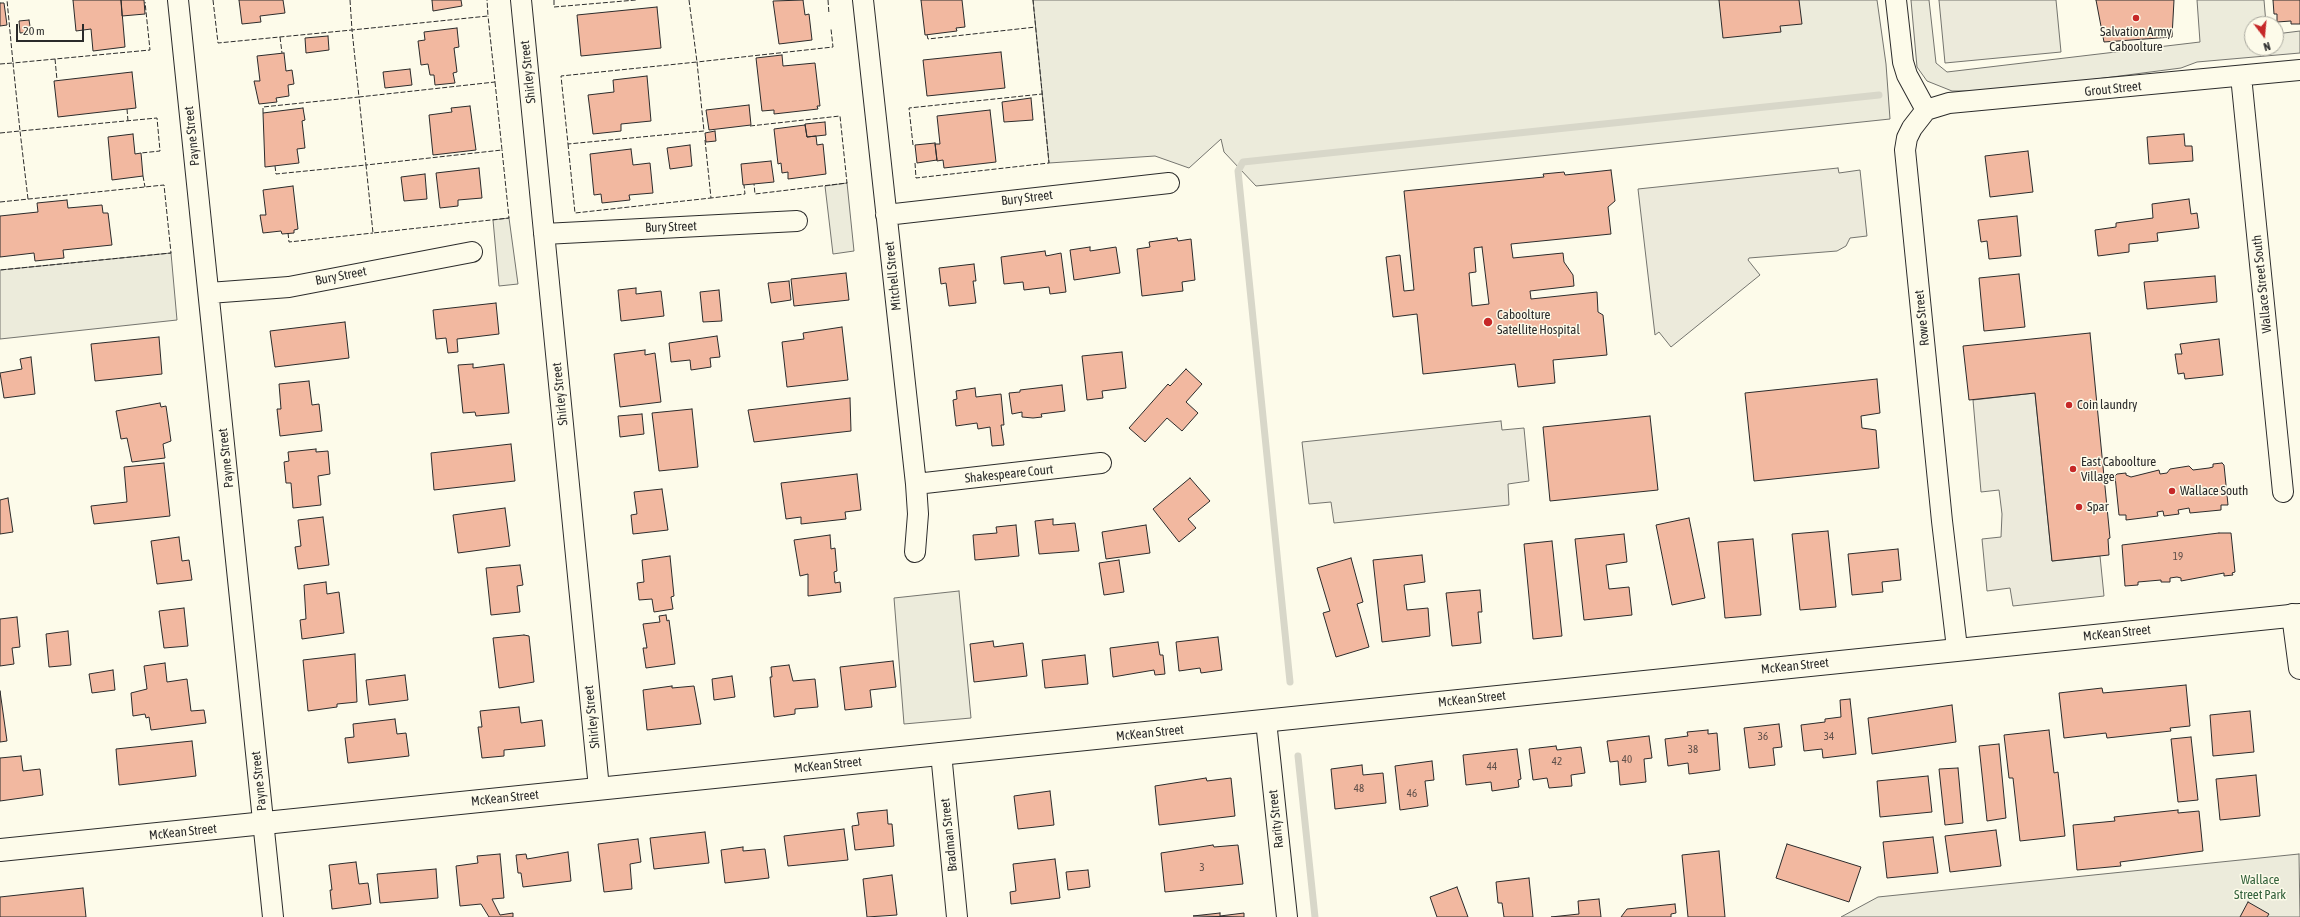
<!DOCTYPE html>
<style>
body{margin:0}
#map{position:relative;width:2300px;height:917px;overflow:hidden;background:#fdfbea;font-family:"Asap Condensed",sans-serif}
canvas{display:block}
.north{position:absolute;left:2244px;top:16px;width:40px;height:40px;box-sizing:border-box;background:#fdfbea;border:1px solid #a9a89e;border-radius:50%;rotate:164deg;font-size:11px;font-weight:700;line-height:16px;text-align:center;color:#2b2b2b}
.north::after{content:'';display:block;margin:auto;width:14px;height:18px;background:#c62828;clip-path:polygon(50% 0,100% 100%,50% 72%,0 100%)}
.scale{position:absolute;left:16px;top:24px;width:68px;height:18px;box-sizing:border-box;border:2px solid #2b2b2b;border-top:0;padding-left:5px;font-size:12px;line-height:14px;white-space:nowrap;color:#2b2b2b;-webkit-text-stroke:3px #fdfbea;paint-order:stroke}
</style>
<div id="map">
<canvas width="2300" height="917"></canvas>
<div class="north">N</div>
<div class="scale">20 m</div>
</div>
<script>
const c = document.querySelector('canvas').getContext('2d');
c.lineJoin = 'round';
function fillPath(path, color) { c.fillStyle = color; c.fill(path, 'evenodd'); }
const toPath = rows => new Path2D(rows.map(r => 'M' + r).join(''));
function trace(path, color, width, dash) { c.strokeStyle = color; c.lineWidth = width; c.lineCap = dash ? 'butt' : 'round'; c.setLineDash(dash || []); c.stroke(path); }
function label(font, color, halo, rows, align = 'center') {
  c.font = font + ' "Asap Condensed",sans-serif'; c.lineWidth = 3; c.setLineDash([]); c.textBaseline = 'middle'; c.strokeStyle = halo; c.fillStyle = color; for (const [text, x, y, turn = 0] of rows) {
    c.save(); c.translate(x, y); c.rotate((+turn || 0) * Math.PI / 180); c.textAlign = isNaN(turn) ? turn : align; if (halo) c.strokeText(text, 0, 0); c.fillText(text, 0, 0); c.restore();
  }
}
const green = toPath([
 [1033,0,1877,0,1886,64,1890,119,1256,186,1224,152,1221,139,1189,168,1155,156,1049,163,1033,0],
 [1911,0,1929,0,1936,63,1947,72,2200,42,2197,0,2264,0,2266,24,2252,24,2252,48,2276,48,2276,34,2300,31,2300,53,2197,62,2181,68,2066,83,1974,91,1952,91,1927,81,1917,67,1911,0],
 [847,183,854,251,833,254,825,186,847,183],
 [509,218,518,284,499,286,493,220,509,218],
 [171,253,177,320,0,339,0,270,171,253],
 [959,591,971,718,904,724,894,598,959,591],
 [2299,854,2300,917,1841,917,1878,897,2299,854]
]);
fillPath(green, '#ecebdb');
trace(green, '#74746e', 1);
const parking = toPath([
 [1939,0,2056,0,2061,52,1945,63,1939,0],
 [1838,168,1839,173,1860,170,1867,236,1850,238,1846,246,1837,251,1749,258,1748,260,1760,275,1671,347,1659,332,1655,335,1638,189,1838,168],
 [2035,393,2052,561,2100,556,2104,596,2013,606,2010,588,1987,591,1982,539,2001,537,2002,514,1999,490,1981,492,1973,400,2035,393],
 [1501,421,1502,430,1524,428,1529,481,1508,484,1509,505,1334,523,1331,502,1309,504,1302,442,1501,421]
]);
fillPath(parking, '#eceadb');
trace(parking, '#74746e', 1);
trace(toPath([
 [1290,682,1238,171,1243,162,1879,95],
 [1298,756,1315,917]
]), '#d8d7c9', 7);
const building = toPath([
 [73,0,121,0,125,47,93,51,91,29,76,31,73,0],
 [121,0,144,0,145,14,122,16,121,0],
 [239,0,283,0,285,13,260,16,261,22,242,24,239,0],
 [432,0,461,0,462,6,433,11,432,0],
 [803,0,805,15,809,14,812,40,779,44,773,1,803,0],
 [921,0,962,0,965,27,956,28,957,31,925,35,921,0],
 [1719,0,1799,0,1802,24,1780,26,1781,32,1723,38,1719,0],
 [2096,0,2174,0,2172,37,2104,42,2096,0],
 [2273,0,2300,0,2300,24,2291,24,2291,21,2277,22,2277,14,2274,14,2273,0],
 [0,3,4,3,7,25,0,26,0,3],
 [657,7,661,48,581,56,577,15,657,7],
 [29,20,31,32,20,33,19,21,29,20],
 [457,28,459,47,454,48,457,72,453,73,455,83,435,85,434,75,430,75,428,64,421,65,418,41,425,40,424,32,457,28],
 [328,36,329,50,306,53,305,38,328,36],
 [1001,52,1005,88,927,96,923,60,1001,52],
 [284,53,286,71,292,70,294,84,288,85,289,96,276,98,277,102,259,104,254,81,260,81,257,56,284,53],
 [782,55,783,66,815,63,820,106,817,106,818,109,774,114,774,110,762,111,756,58,782,55],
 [410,69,412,85,385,88,383,72,410,69],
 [132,72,136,108,58,117,54,81,132,72],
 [647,76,651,121,621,124,621,131,593,134,588,95,614,92,613,80,647,76],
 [1031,98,1033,120,1004,122,1002,102,1031,98],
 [749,105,751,125,709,130,706,110,749,105],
 [470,106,476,150,433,155,429,115,452,112,451,108,470,106],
 [303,108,305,120,302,121,305,148,297,149,299,163,265,167,263,113,303,108],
 [990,110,996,162,944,168,943,160,937,161,935,144,940,144,937,116,990,110],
 [825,122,826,135,807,137,805,124,825,122],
 [805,125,807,137,816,136,817,145,823,144,826,174,788,179,788,172,782,173,781,163,778,164,774,129,805,125],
 [715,131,716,141,706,142,705,133,715,131],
 [133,134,135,154,141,153,143,176,112,180,108,137,133,134],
 [2184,134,2185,146,2192,146,2193,161,2149,164,2147,137,2184,134],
 [935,143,937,160,917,163,915,145,935,143],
 [690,145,692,166,670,169,667,148,690,145],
 [631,149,633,165,650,163,653,193,629,195,630,200,602,203,601,194,594,195,590,154,631,149],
 [2028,151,2033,192,1990,197,1985,156,2028,151],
 [771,161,774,182,743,185,741,164,771,161],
 [479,168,482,198,458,200,458,206,440,208,436,173,479,168],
 [1611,170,1615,201,1608,207,1611,234,1511,244,1513,258,1563,253,1564,262,1573,275,1574,286,1530,291,1531,299,1597,292,1598,312,1603,315,1607,355,1553,360,1555,383,1518,387,1515,364,1423,374,1417,314,1393,317,1386,257,1400,255,1404,291,1414,290,1404,191,1544,177,1543,174,1564,172,1565,175,1611,170],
 [1482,247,1489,304,1472,306,1469,273,1476,272,1474,248,1482,247],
 [425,174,427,199,404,201,401,177,425,174],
 [293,186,298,229,294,230,294,233,282,234,281,231,263,233,260,215,266,215,263,190,293,186],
 [2189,199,2191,214,2197,213,2199,228,2157,233,2158,241,2129,244,2129,252,2098,256,2095,230,2116,227,2116,223,2153,218,2152,204,2189,199],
 [67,200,68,208,102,205,103,213,108,213,112,245,63,250,64,258,35,261,34,253,0,257,0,216,38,212,37,203,67,200],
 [2017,216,2021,256,1989,259,1987,241,1981,242,1978,220,2017,216],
 [1177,238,1178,241,1191,239,1195,280,1182,282,1183,291,1142,296,1137,249,1150,247,1149,242,1177,238],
 [1090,247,1090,251,1116,247,1120,273,1074,280,1070,250,1090,247],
 [1045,251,1046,256,1061,253,1066,292,1050,294,1049,287,1024,290,1023,282,1004,284,1001,257,1045,251],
 [974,264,976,281,973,281,976,303,949,306,946,283,941,284,939,268,974,264],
 [846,273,849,300,794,306,791,279,846,273],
 [2019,274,2025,327,1984,331,1979,278,2019,274],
 [2215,276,2217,302,2147,309,2144,282,2215,276],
 [789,281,791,300,771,303,768,283,789,281],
 [636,288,636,294,661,291,664,316,621,321,618,290,636,288],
 [719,290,722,321,703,322,700,292,719,290],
 [496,303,499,334,457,339,458,352,448,353,446,338,436,339,433,310,496,303],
 [345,322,349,358,275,367,270,331,345,322],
 [842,327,848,380,787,387,782,342,804,339,803,333,842,327],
 [2090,333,2110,538,2108,539,2109,555,2052,561,2035,393,1969,400,1963,346,2090,333],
 [717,336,720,357,710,358,711,367,691,370,690,360,671,362,669,343,717,336],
 [159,337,162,374,95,381,91,344,159,337],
 [2219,339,2223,375,2185,379,2184,373,2178,374,2175,354,2182,354,2180,344,2219,339],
 [645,350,645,355,655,353,661,402,620,407,614,354,645,350],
 [1122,352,1126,388,1102,391,1103,398,1087,400,1082,356,1122,352],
 [31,357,35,394,4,398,0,373,22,369,20,359,31,357],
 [473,364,473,368,504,364,509,413,476,416,475,412,463,413,458,365,473,364],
 [1186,369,1202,384,1186,402,1198,413,1182,431,1167,418,1145,442,1129,428,1168,384,1170,386,1186,369],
 [1877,379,1880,413,1861,416,1862,428,1876,430,1879,468,1754,481,1745,393,1877,379],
 [309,381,312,405,319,404,322,431,280,436,277,409,281,409,279,384,309,381],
 [1062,385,1065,411,1041,414,1042,417,1033,418,1022,417,1022,412,1012,414,1009,393,1020,392,1020,390,1062,385],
 [975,388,976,397,1001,394,1004,425,1001,425,1004,445,992,446,990,427,978,429,977,423,956,426,953,400,957,399,956,391,975,388],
 [850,398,851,431,754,442,748,410,850,398],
 [160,403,161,407,166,406,171,441,163,444,165,458,132,462,127,438,121,439,116,411,160,403],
 [692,409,698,467,659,471,652,413,692,409],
 [642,414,644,434,620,437,618,416,642,414],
 [1650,416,1658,490,1550,501,1543,427,1650,416],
 [511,444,515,481,434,490,431,453,511,444],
 [316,449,316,452,328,451,330,474,318,476,321,505,293,508,291,483,286,483,284,462,289,461,288,452,316,449],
 [164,463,170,516,94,524,91,506,127,502,124,467,164,463],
 [2222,463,2224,465,2228,505,2221,505,2221,510,2190,513,2189,508,2178,510,2179,514,2164,516,2163,511,2157,512,2158,516,2126,520,2126,515,2119,515,2115,476,2117,474,2126,473,2126,475,2131,477,2159,470,2160,474,2167,473,2170,469,2189,466,2193,470,2209,468,2213,467,2213,464,2222,463],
 [857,474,861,510,845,512,846,519,801,524,801,517,786,519,781,483,857,474],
 [1190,478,1210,501,1188,519,1196,528,1179,542,1153,509,1190,478],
 [662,489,668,530,633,534,631,515,637,514,634,492,662,489],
 [8,498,13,532,0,534,0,500,8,498],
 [505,508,510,546,458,553,453,515,505,508],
 [323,517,329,565,298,569,295,547,301,546,298,520,323,517],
 [1689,518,1705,598,1672,605,1656,525,1689,518],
 [1053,519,1053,525,1075,523,1079,551,1039,554,1035,521,1053,519],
 [1016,525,1019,556,975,560,973,535,997,533,996,527,1016,525],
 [1146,525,1150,553,1106,559,1102,532,1146,525],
 [1828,531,1836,607,1800,610,1792,534,1828,531],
 [2219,533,2231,533,2235,572,2232,573,2233,575,2224,576,2224,573,2181,581,2181,578,2177,577,2170,578,2170,582,2161,582,2161,580,2138,582,2138,585,2125,586,2122,545,2219,533],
 [1624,534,1627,562,1606,565,1609,589,1629,587,1632,615,1584,620,1575,539,1624,534],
 [830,535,831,549,835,548,837,571,834,572,835,583,840,582,841,592,808,596,808,574,800,576,794,540,830,535],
 [179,537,182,561,189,560,192,580,157,584,151,541,179,537],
 [1753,539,1761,615,1725,618,1718,542,1753,539],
 [1552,541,1562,636,1533,639,1524,544,1552,541],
 [1898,549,1901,580,1882,582,1883,592,1852,595,1848,554,1898,549],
 [1422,555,1425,582,1404,585,1407,610,1428,608,1430,636,1382,642,1373,560,1422,555],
 [670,556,674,596,671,597,673,609,654,612,652,599,639,600,637,583,644,582,642,560,670,556],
 [1351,558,1363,602,1357,604,1369,647,1336,657,1323,613,1330,611,1317,568,1351,558],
 [1119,560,1124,592,1104,595,1099,563,1119,560],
 [520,565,523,585,517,586,520,612,491,615,486,568,520,565],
 [326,582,327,594,339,592,344,633,302,639,300,620,306,619,304,585,326,582],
 [1480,590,1482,612,1478,612,1481,643,1452,646,1446,593,1480,590],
 [184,608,188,646,164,648,159,611,184,608],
 [666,615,667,621,669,620,675,664,646,668,643,648,647,648,643,624,660,622,659,616,666,615],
 [17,617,20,647,12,648,14,664,0,666,0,619,17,617],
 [68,631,71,665,49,667,46,634,68,631],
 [524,635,529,636,534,682,499,688,493,638,524,635],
 [1218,637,1222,670,1201,673,1200,668,1179,671,1176,642,1218,637],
 [993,641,994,647,1023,643,1027,676,974,682,970,644,993,641],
 [1158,642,1160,655,1163,655,1165,674,1155,675,1154,670,1113,677,1110,648,1158,642],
 [355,654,357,702,337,704,337,707,308,711,303,660,355,654],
 [1085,655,1088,684,1045,688,1042,660,1085,655],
 [893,661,896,687,870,690,872,707,845,710,840,667,893,661],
 [165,663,167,682,187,679,191,711,204,710,206,723,151,730,149,717,146,718,145,714,133,716,131,693,147,689,144,666,165,663],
 [789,665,793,681,815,679,818,707,795,709,795,714,774,717,770,677,772,677,771,667,789,665],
 [113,670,115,690,92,693,89,674,113,670],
 [405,675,408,700,369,705,366,680,405,675],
 [732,676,735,697,714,700,712,679,732,676],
 [2186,685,2190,726,2170,728,2171,731,2107,738,2106,733,2064,738,2059,693,2102,688,2103,693,2186,685],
 [672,686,672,688,694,686,701,724,647,730,643,690,672,686],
 [0,691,7,741,0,742,0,691],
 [1850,699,1856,754,1823,758,1822,749,1804,751,1801,725,1825,722,1825,719,1841,717,1840,700,1850,699],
 [1952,705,1956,742,1872,754,1868,718,1952,705],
 [519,707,521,723,542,720,545,746,504,750,504,756,482,758,478,727,482,727,480,711,519,707],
 [2250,711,2254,752,2213,756,2210,715,2250,711],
 [395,719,397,734,406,733,409,756,348,763,345,738,354,737,353,724,395,719],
 [1779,724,1782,747,1773,748,1775,765,1749,768,1744,728,1779,724],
 [1708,730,1708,734,1717,733,1720,770,1689,774,1688,763,1668,766,1665,739,1688,736,1687,732,1708,730],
 [2049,730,2054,773,2058,772,2065,836,2020,841,2013,778,2009,778,2004,735,2049,730],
 [1649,736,1652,758,1644,759,1646,782,1620,785,1618,761,1610,762,1607,741,1649,736],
 [2191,737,2198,800,2178,802,2171,739,2191,737],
 [192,741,196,776,119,785,116,749,192,741],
 [1999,744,2006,818,1987,821,1979,746,1999,744],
 [1556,746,1557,750,1581,747,1585,773,1571,775,1572,786,1549,788,1547,778,1533,780,1529,749,1556,746],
 [1517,749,1521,779,1518,780,1519,787,1492,791,1491,782,1466,785,1463,755,1517,749],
 [21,756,23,771,40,769,43,795,0,801,0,758,21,756],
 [1432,761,1434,780,1425,781,1428,806,1400,810,1395,766,1432,761],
 [1362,765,1363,775,1383,773,1386,803,1335,809,1331,769,1362,765],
 [1958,768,1963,823,1945,825,1939,769,1958,768],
 [2256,775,2260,816,2220,820,2216,779,2256,775],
 [1928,776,1932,812,1880,817,1877,781,1928,776],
 [1206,778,1207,781,1231,778,1235,816,1159,825,1155,786,1206,778],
 [1050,791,1054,825,1018,829,1014,796,1050,791],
 [887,810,888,824,892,824,894,846,855,850,852,826,859,825,857,813,887,810],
 [2178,810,2178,813,2199,811,2203,851,2120,862,2121,866,2077,870,2073,825,2115,821,2114,817,2178,810],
 [844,829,848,860,788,866,784,836,844,829],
 [1996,830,2001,866,1950,872,1945,836,1996,830],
 [705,832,709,863,654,869,650,838,705,832],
 [1933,837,1938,873,1887,878,1883,842,1933,837],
 [638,839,641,862,630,864,632,889,604,892,598,844,638,839],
 [1787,844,1861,867,1849,902,1776,878,1787,844],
 [1213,845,1214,847,1238,845,1243,884,1165,892,1161,853,1213,845],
 [743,847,743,851,765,849,769,878,725,883,721,850,743,847],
 [1719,851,1725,917,1688,917,1682,855,1719,851],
 [568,852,571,881,523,887,521,873,518,873,516,855,526,854,527,859,568,852],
 [500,854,504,898,492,899,500,915,513,913,513,917,489,917,481,904,460,906,456,866,478,863,477,856,500,854],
 [1055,859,1060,898,1011,904,1010,892,1016,891,1013,864,1055,859],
 [356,862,359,884,368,883,371,904,332,909,330,890,332,890,329,865,356,862],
 [436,869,438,898,380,903,377,874,436,869],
 [1088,870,1090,887,1068,890,1066,872,1088,870],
 [892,875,897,915,867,917,863,879,892,875],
 [1529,878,1533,917,1504,917,1502,903,1498,903,1496,882,1529,878],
 [1457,887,1468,917,1437,917,1430,897,1457,887],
 [83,888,86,917,0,917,0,897,83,888],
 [1599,899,1601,917,1551,917,1579,914,1578,901,1599,899],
 [2248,902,2269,914,2267,917,2240,917,2248,902],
 [1675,904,1676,913,1671,914,1671,917,1621,917,1627,909,1675,904],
 [1220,913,1220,916,1244,913,1244,917,1193,916,1220,913]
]);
fillPath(building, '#f2b8a0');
trace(building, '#2b2b2b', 1);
const minor = toPath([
 [178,0,273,917],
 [521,0,599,788],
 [863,0,916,484,918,514,915,552],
 [1896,0,1903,62,1907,75,1926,110],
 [2241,76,2283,492],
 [886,215,1169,183],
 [544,234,797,221],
 [209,293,289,287,472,252],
 [916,484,1101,463],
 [1957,648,1942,521,1905,150,1907,138,1912,128,1926,110,1949,103,2300,70],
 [1266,721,1287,917],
 [941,753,957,917]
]);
const tertiary = toPath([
 [2293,615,2300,668]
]);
const secondary = toPath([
 [0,850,2300,615]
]);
trace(minor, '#2b2b2b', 22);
trace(tertiary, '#2b2b2b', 24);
trace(secondary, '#2b2b2b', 24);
trace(minor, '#fdfbea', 20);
trace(tertiary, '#fdfbea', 22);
trace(secondary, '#fdfbea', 22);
trace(toPath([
 [213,0,218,43,352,30,359,97,495,82,488,16],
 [350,0,352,30,488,16,487,0],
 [554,0,554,7,636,0],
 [689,0,697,62,561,76,568,144,704,131,697,62,833,47,831,29],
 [828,0,829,14],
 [927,35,928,39,1036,27],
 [280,37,282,53],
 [55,59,57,80],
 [0,64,13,63,7,0],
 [127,109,128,121],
 [263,113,263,107,359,97,366,165,502,150,495,82],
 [750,126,840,116,847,183,755,194,754,184],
 [0,133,20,131,13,63,150,50,145,2],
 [705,140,711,198,745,194,744,185],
 [568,144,575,213,711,198],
 [913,145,909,108,1042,94],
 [915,163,916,178,1049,163,1033,0],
 [275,166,276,174,366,165,373,233,509,218,502,150],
 [143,176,145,187],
 [28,199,20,131,157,118,160,151,141,153],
 [0,202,164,185,171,253,0,270],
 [288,233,289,242,373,233]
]), '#2b2b2b', 1, [5, 2]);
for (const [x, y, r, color] of [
 [2136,18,4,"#c62828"],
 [1488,322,5,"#c62828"],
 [2069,405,4,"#c62828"],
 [2073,469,4,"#c62828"],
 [2172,491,4,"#c62828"],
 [2079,507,4,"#c62828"]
]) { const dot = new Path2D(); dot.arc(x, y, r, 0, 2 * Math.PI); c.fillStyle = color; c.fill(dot); trace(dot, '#fdfbea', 1.5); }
label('11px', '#5d4e48', null, [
 ["19",2178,557],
 ["36",1763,737],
 ["34",1829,737],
 ["38",1693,750],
 ["40",1627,760],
 ["42",1557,762],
 ["44",1492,767],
 ["48",1359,789],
 ["46",1412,794],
 ["3",1202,868]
]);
label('13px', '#2b2b2b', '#fdfbea', [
 ["Salvation Army",2136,32,"center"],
 ["Caboolture",2136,47,"center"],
 ["Caboolture",1497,315],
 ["Satellite Hospital",1497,330],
 ["Coin laundry",2077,405],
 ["East Caboolture",2081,462],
 ["Village",2081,477],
 ["Wallace South",2180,491],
 ["Spar",2087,507]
], 'left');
label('13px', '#2b2b2b', '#fdfbea', [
 ["Shirley Street",528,72,-96],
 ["Grout Street",2113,89,-6],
 ["Payne Street",192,136,-96],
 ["Bury Street",1027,198,-7],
 ["Bury Street",671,227,-2],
 ["Bury Street",341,276,-11],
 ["Mitchell Street",893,276,-96],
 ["Wallace Street South",2262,284,-96],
 ["Rowe Street",1922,318,-96],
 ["Shirley Street",560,394,-96],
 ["Payne Street",226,458,-96],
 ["Shakespeare Court",1009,474,-6],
 ["McKean Street",2117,633,-6],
 ["McKean Street",1795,666,-6],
 ["McKean Street",1472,699,-6],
 ["Shirley Street",592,717,-96],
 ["McKean Street",1150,733,-6],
 ["McKean Street",828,765,-6],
 ["Payne Street",259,781,-96],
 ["McKean Street",505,798,-6],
 ["Rarity Street",1276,819,-96],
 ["McKean Street",183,832,-6],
 ["Bradman Street",949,835,-96]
]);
label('13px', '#34623c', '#fdfbea', [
 ["Wallace",2260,880],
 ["Street Park",2260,895]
]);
</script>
